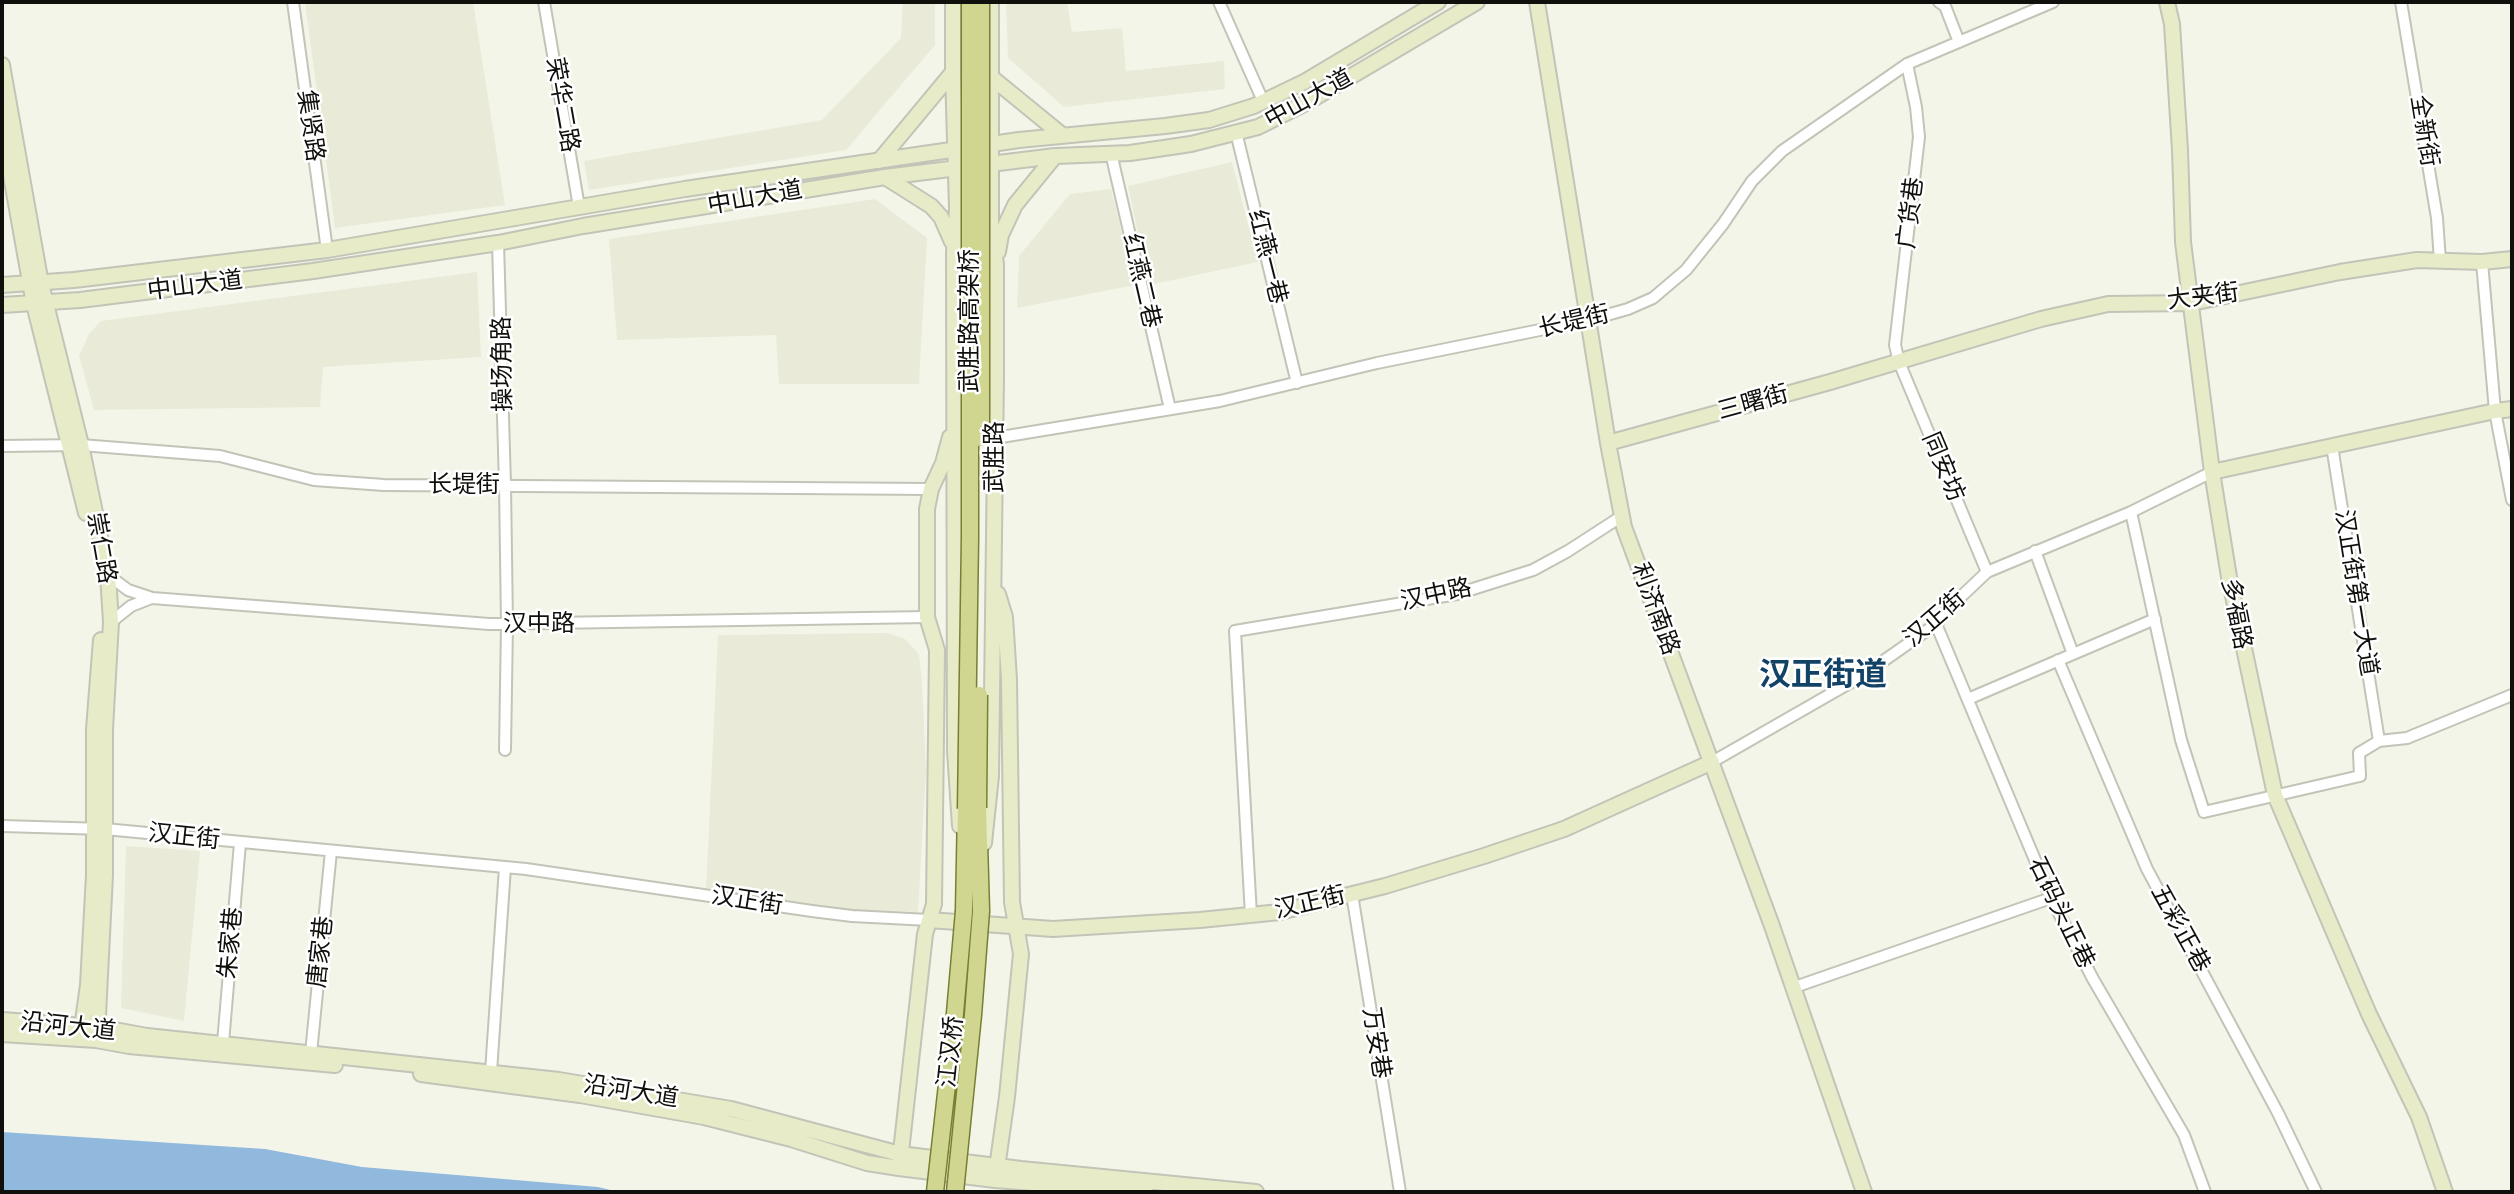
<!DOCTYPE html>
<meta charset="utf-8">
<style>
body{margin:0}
#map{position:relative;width:2514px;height:1194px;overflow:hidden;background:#f4f5e9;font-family:"IBM Plex Sans",sans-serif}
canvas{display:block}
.frame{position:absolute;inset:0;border:4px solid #0f100c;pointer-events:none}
</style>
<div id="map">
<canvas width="2514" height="1194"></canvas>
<div class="frame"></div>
</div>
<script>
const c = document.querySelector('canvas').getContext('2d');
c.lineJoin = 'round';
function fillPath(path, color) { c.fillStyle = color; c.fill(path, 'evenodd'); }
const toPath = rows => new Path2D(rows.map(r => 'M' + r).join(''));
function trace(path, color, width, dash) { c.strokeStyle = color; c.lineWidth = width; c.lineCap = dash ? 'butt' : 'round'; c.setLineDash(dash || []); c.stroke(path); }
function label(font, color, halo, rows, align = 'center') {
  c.font = font + ' "IBM Plex Sans","Noto Sans SC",sans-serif'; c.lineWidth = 5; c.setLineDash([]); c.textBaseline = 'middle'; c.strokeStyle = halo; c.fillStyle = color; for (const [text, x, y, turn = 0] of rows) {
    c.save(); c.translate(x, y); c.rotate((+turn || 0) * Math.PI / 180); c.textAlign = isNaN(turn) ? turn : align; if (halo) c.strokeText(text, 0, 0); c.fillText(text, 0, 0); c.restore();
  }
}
fillPath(toPath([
 [305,2,473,2,505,205,335,228],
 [903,2,935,2,935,45,846,150,589,190,584,161,822,120,901,38],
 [1006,2,1067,2,1072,32,1122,28,1126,71,1224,61,1225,89,1064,107,1008,58],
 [1232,162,1258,262,1149,285,1128,186],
 [1111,189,1135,285,1017,308,1019,256,1070,194],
 [875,199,927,238,919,384,779,384,776,335,617,340,609,239],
 [477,272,481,357,323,367,320,407,94,410,79,356,89,334,101,321],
 [888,633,905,639,919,654,922,681,926,771,918,912,854,910,706,891,718,635],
 [126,846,200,851,184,1021,121,1008]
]), '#e9ebd8');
fillPath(toPath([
 [2,1132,265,1149,362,1167,598,1187,619,1192,2,1192]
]), '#90b9dd');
const street = toPath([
 [293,2,327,250],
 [544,2,579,207],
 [1219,2,1263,101],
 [1939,2,1945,6,1959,42],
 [2401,2,2437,218,2440,261],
 [1907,64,1916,107,1919,137,1895,345,1899,362,1987,572],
 [1236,132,1297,383],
 [1111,153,1170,409],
 [498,243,505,485,507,624,505,750],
 [2482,262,2495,411,2512,500],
 [995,438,1220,401,1377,363,1589,320,1628,309,1653,298,1686,270,1723,224,1752,181,1782,151,1907,64,2053,2],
 [2,446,81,445,220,456,314,480,384,485,931,489],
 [2332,446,2379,741],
 [2131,512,2181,740,2204,812,2360,776,2359,753,2379,741,2407,738,2512,695],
 [2035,551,2073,654],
 [108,575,128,590,152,598,489,624,927,617],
 [111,622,131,606,149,599],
 [1936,624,2051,898,2093,979,2184,1135,2205,1192],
 [2058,660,2147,869,2278,1113,2316,1192],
 [1968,699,2155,619],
 [1712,762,1862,676,1936,624,1949,608,1987,572,2131,512,2212,472],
 [2,826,105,829,526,869,812,911,852,916,929,920],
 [1352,894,1400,1192],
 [1251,915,1235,631,1457,594,1533,570,1568,551,1622,516],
 [1792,988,2051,898],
 [223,1043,240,843],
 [311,1053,331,851],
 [491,1072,505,867]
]);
const secondary = toPath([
 [953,2,953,72,957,209,954,252,955,751,960,826],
 [1537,2,1608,443,1624,527,1772,926,1864,1192],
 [2167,2,2172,24,2180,150,2183,242,2212,472,2229,577,2275,795,2369,1014,2419,1117,2445,1192],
 [2,65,41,284,81,445,108,575,111,622,105,729,105,875,97,1035],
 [991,77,1062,135],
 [2,125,34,304,86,513],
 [879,161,953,72],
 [885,177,931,206,941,217,952,242],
 [998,252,1001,235,1015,205,1055,156],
 [2,285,74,280,327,250,685,189,1019,140,1165,126,1209,120,1254,106,1306,81,1438,2],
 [2,305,80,300,313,271,498,243,583,226,885,177,1055,156,1130,153,1191,144,1258,127,1306,103,1477,2],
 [1608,443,1830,382,2041,319,2108,304,2192,303,2340,272,2417,260,2482,262,2512,259],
 [2212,472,2495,411,2512,409],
 [984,843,991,776,996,376,996,264,991,232,991,2],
 [929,920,1053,929,1200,920,1280,912,1385,886,1484,856,1564,829,1712,762],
 [2,1020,98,1027,147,1036,559,1080,731,1109,900,1154,1021,1169,1256,1192],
 [2,1034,96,1040,129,1046,335,1065],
 [81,1035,88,985,94,875,94,729,101,640],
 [421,1074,580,1095,704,1117,791,1139,867,1163,899,1168,995,1180,1146,1192],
 [900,1161,925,934,934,904,937,650,927,617,927,509,931,489,943,463,950,437],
 [996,1175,1007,1097,1021,954,1012,902,1009,679,1005,617,998,594]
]);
const primary = toPath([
 [978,808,981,911],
 [964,911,966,809]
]);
trace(street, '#c2c4b8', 14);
trace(secondary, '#c2c4b8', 18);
trace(primary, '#787f32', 19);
trace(street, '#fff', 10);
trace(secondary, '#e8ebc8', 14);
trace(primary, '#d0d690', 16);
const primaryBridge = toPath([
 [981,2,981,438],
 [978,808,979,695],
 [966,809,970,537,970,2],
 [935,1192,955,1013,964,911],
 [955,1192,973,1015,981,911]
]);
trace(primaryBridge, '#787f32', 19, []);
trace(primaryBridge, '#d0d690', 16);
label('24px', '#0f100c', '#fff', [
 ["中山大道",1309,99,-29],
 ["荣华二路",562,105,80],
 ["集贤路",310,126,82],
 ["全新街",2424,131,81],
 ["中山大道",755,198,-10],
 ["广货巷",1911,213,-83],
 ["红燕一巷",1267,257,76],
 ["红燕二巷",1141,281,77],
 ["中山大道",195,286,-7],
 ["大夹街",2203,297,-7],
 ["武胜路高架桥",970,321,-90],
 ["长堤街",1574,322,-13],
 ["操场角路",503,364,-91],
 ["三曙街",1753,403,-15],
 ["武胜路",995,457,-90],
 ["同安坊",1943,467,67],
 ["长堤街",464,485],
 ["崇仁路",101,548,80],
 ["汉正街第一大道",2356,593,81],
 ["汉中路",1436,595,-12],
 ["利济南路",1655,609,70],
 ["多福路",2236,614,79],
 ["汉正街",1935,619,-41],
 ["汉中路",539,624],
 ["汉正街",184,837,6],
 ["汉正街",747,901,9],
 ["汉正街",1310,903,-13],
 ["石码头正巷",2061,913,64],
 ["五彩正巷",2180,929,61],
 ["朱家巷",231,943,-85],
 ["唐家巷",321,952,-84],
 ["沿河大道",68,1027,6],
 ["万安巷",1376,1043,81],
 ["江汉桥",951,1052,-84],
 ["沿河大道",631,1092,9]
]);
label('bold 32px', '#124266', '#fff', [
 ["汉正街道",1823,676]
]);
</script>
